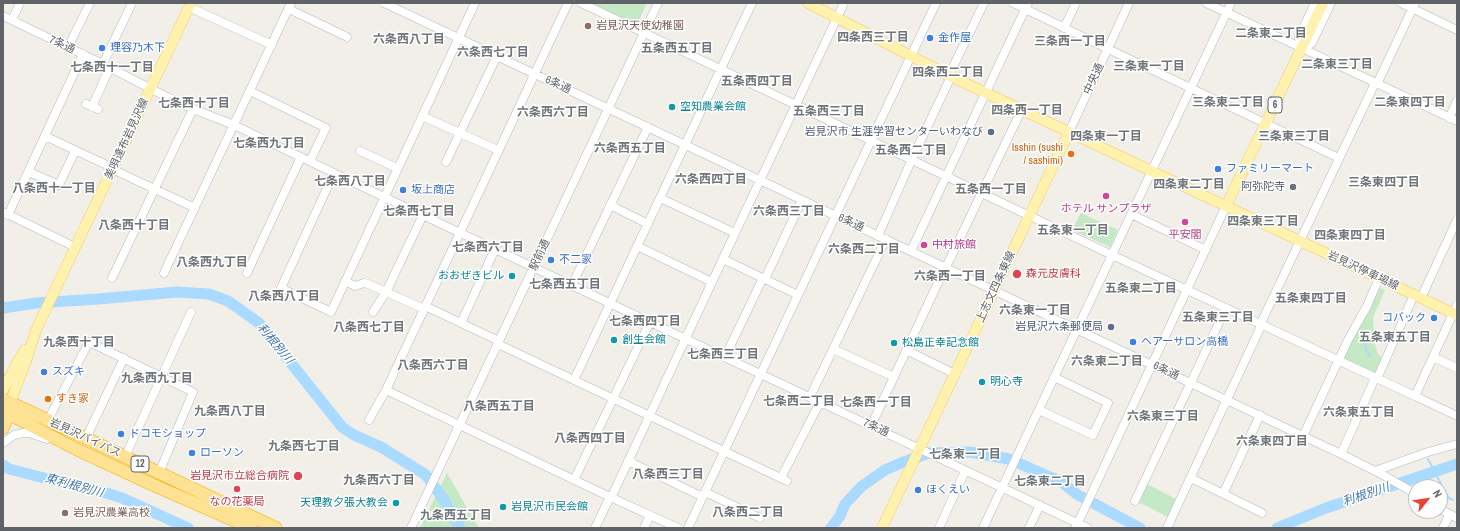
<!DOCTYPE html>
<meta charset="utf-8">
<style>
body{margin:0}
#map{position:relative;width:1460px;height:531px;overflow:hidden;background:#f1efe8;font-family:"Archivo Narrow",sans-serif}
canvas{display:block}
.frame{position:absolute;inset:0;border:4px solid #5f6368;pointer-events:none}
.north{position:absolute;left:1408px;top:479px;width:40px;height:40px;box-sizing:border-box;background:#fff;border:1px solid #bfc1c3;border-radius:50%;rotate:60deg;font-size:11px;font-weight:700;line-height:16px;text-align:center;color:#5f6368}
.north::after{content:'';display:block;margin:auto;width:14px;height:18px;background:#ea4335;clip-path:polygon(50% 0,100% 100%,50% 72%,0 100%)}
</style>
<div id="map">
<canvas width="1460" height="531"></canvas>
<div class="frame"></div>
<div class="north">N</div>
</div>
<script>
const c = document.querySelector('canvas').getContext('2d');
c.lineJoin = 'round';
function fillPath(path, color) { c.fillStyle = color; c.fill(path, 'evenodd'); }
const toPath = rows => new Path2D(rows.map(r => 'M' + r).join(''));
function trace(path, color, width, dash) { c.strokeStyle = color; c.lineWidth = width; c.lineCap = dash ? 'butt' : 'round'; c.setLineDash(dash || []); c.stroke(path); }
function label(font, color, halo, rows, align = 'center') {
  c.font = font + ' "Archivo Narrow","Noto Sans JP",sans-serif'; c.lineWidth = 3; c.setLineDash([]); c.textBaseline = 'middle'; c.strokeStyle = halo; c.fillStyle = color; for (const [text, x, y, turn = 0] of rows) {
    c.save(); c.translate(x, y); c.rotate((+turn || 0) * Math.PI / 180); c.textAlign = isNaN(turn) ? turn : align; if (halo) c.strokeText(text, 0, 0); c.fillText(text, 0, 0); c.restore();
  }
}
fillPath(toPath([
 [591,3,647,3,637,25],
 [1081,213,1118,230,1110,247,1072,230],
 [1378,287,1385,290,1373,317,1375,344,1377,352,1383,360,1376,374,1342,359],
 [447,473,470,513,479,528,420,528],
 [1147,484,1176,499,1168,517,1138,502]
]), '#c5e8c5');
trace(toPath([
 [1364,336,1366,350,1370,356],
 [1428,459,1441,484],
 [1446,493,1449,498],
 [1444,496,1453,500]
]), '#aadaff', 2);
trace(toPath([
 [3,308,36,303,98,299,177,292,209,294,228,301,259,323,342,427,354,435,381,447,426,475,444,500,460,528],
 [3,465,9,469,44,478,94,489,122,498,188,528],
 [831,528,840,516,845,504,862,486,885,470,901,463,929,453,970,452,1009,459,1043,474,1060,481,1078,495,1140,528],
 [1277,528,1326,508,1457,464]
]), '#aadaff', 11);
const minor = toPath([
 [384,3,1341,454,1383,475,1416,494],
 [568,3,386,390,610,497,678,528],
 [581,3,1112,255,1415,396,1457,305],
 [1013,3,1108,49,1339,158],
 [1206,3,1457,121],
 [1401,3,1457,30],
 [189,7,272,45],
 [289,9,347,37],
 [3,16,103,64,161,94,193,109,234,125,384,197,1088,528],
 [12,20,20,3],
 [1064,28,1076,3],
 [68,47,90,3],
 [1301,49,1312,43,1331,3],
 [1301,49,1299,37,1315,3],
 [103,64,132,3],
 [1377,84,1415,3],
 [250,91,326,128,310,161],
 [86,104,98,109],
 [92,107,110,67],
 [422,116,498,150],
 [1449,118,1457,101],
 [1069,132,1129,3],
 [45,136,113,168],
 [360,151,397,168],
 [446,162,497,56],
 [112,169,195,208],
 [29,172,59,185,75,151],
 [334,173,281,288,331,312,475,3],
 [660,198,735,233],
 [610,205,648,224],
 [3,212,75,247],
 [1131,214,1206,250],
 [8,215,83,54],
 [878,236,912,159,948,83,952,69,984,3],
 [637,246,712,282],
 [911,251,1028,3],
 [723,259,798,295],
 [164,273,291,3],
 [247,273,301,157],
 [112,278,193,109],
 [765,279,802,200],
 [345,281,355,286,364,283,368,284,424,309],
 [572,285,648,127],
 [1421,298,1457,220],
 [425,306,499,341],
 [373,312,386,292,423,215],
 [461,323,495,249],
 [1261,323,1375,83],
 [498,344,787,481],
 [833,349,894,377],
 [906,350,955,374],
 [725,357,763,278],
 [1433,357,1457,368],
 [1377,379,1414,295],
 [574,380,752,3],
 [1415,396,1457,416],
 [810,397,886,239],
 [1039,410,1093,435,1108,403,1054,377],
 [48,420,89,342,193,392,159,473],
 [369,420,386,390],
 [871,426,943,272,948,263,1022,109],
 [1303,436,1349,338,1367,306,1379,278],
 [86,438,124,358],
 [3,443,14,435,23,433,29,433,47,439],
 [1341,454,1375,378],
 [125,457,191,312],
 [628,461,703,497],
 [1375,471,1428,452,1457,444],
 [781,478,820,402],
 [1191,478,1262,513],
 [574,480,650,322],
 [705,492,760,518],
 [1223,494,1260,415],
 [611,498,712,282,844,3],
 [1135,501,1226,308],
 [1440,509,1457,518],
 [1076,527,1226,206],
 [411,528,658,3],
 [595,528,610,497],
 [644,528,650,515],
 [688,528,936,3],
 [939,528,965,471],
 [983,528,1231,3],
 [1029,528,1040,505],
 [1167,528,1262,324],
 [1443,528,1449,515]
]);
const major = toPath([
 [808,3,950,76,1457,315],
 [1226,206,1323,3],
 [3,390,18,361,25,350],
 [11,403,14,392,25,364,36,330,191,3],
 [882,528,1069,132]
]);
const highway = toPath([
 [3,399,276,528],
 [3,411,78,450,149,483,251,528],
 [3,428,9,414,10,406]
]);
trace(minor, '#b5b8bc', 9);
trace(major, '#f2c960', 11);
trace(highway, '#f9ab00', 13);
trace(minor, '#fff', 8);
trace(major, '#fff2af', 10);
trace(highway, '#fde293', 12);
for (const [x, y, r, color] of [
 [588,26,4,"#8d6e63"],
 [930,38,4,"#3f7fe0"],
 [102,48,4,"#3f7fe0"],
 [672,107,4,"#0f9aa8"],
 [991,132,4,"#5c6f8a"],
 [1071,154,4,"#e8710a"],
 [1218,169,4,"#3f7fe0"],
 [1293,187,4,"#6b7280"],
 [403,190,4,"#3f7fe0"],
 [1106,196,4,"#d1479c"],
 [1185,222,4,"#d1479c"],
 [924,245,4,"#d1479c"],
 [551,260,4,"#3f7fe0"],
 [1017,274,5,"#e0444e"],
 [512,276,4,"#0f9aa8"],
 [1434,318,4,"#3f7fe0"],
 [1111,327,4,"#5c6f8a"],
 [614,340,4,"#0f9aa8"],
 [1133,342,4,"#3f7fe0"],
 [894,343,4,"#0f9aa8"],
 [44,372,4,"#3f7fe0"],
 [982,382,4,"#0f9aa8"],
 [48,399,4,"#e8710a"],
 [121,434,4,"#3f7fe0"],
 [192,453,4,"#3f7fe0"],
 [298,476,5,"#e0444e"],
 [237,489,4,"#e0444e"],
 [918,490,4,"#3f7fe0"],
 [396,503,4,"#0f9aa8"],
 [503,507,4,"#0f9aa8"],
 [65,513,4,"#8d6e63"]
]) { const dot = new Path2D(); dot.arc(x, y, r, 0, 2 * Math.PI); c.fillStyle = color; c.fill(dot); trace(dot, '#fff', 1.5); }
for (const [x, y, w] of [
 [1275,105,14],
 [140,464,18]
]) { const box = new Path2D(); box.roundRect(x - w / 2, y - 8, w, 16, 3); c.fillStyle = '#fff'; c.fill(box); trace(box, '#5f6368', 1); }
label('bold 10px', '#5f6368', null, [
 ["6",1275,105],
 ["12",140,464]
]);
label('11px', '#785e54', '#fff', [
 ["岩見沢天使幼稚園",596,26],
 ["岩見沢農業高校",73,513]
], 'left');
label('11px', '#366cbe', '#fff', [
 ["金作屋",938,38],
 ["理容乃木下",110,48],
 ["ファミリーマート",1226,169],
 ["坂上商店",411,190],
 ["不二家",559,260],
 ["コバック",1426,318,"right"],
 ["ヘアーサロン高橋",1141,342],
 ["スズキ",52,372],
 ["ドコモショップ",129,434],
 ["ローソン",200,453],
 ["ほくえい",926,490]
], 'left');
label('11px', '#5f6368', '#fff', [
 ["7条通",62,45,25],
 ["中央通",1094,79,-65],
 ["6条通",558,85,25],
 ["美唄達布岩見沢線",127,139,-65],
 ["6条通",851,223,25],
 ["駅前通",540,255,-65],
 ["岩見沢停車場線",1363,271,25],
 ["上志文四条東線",996,287,-65],
 ["6条通",1166,371,26],
 ["7条通",876,428,25],
 ["岩見沢バイパス",85,438,25]
]);
label('11px', '#0d838f', '#fff', [
 ["空知農業会館",680,107],
 ["おおぜきビル",504,276,"right"],
 ["創生会館",622,340],
 ["松島正幸記念館",902,343],
 ["明心寺",990,382],
 ["天理教夕張大教会",388,503,"right"],
 ["岩見沢市民会館",511,507]
], 'left');
label('11px', '#4e5e75', '#fff', [
 ["岩見沢市 生涯学習センターいわなび",983,132],
 ["岩見沢六条郵便局",1103,327]
], 'right');
label('11px', '#c56008', '#fff', [
 ["Isshin (sushi",1063,148],
 ["/ sashimi)",1063,161],
 ["すき家",56,399,"left"]
], 'right');
label('11px', '#5b616d', '#fff', [
 ["阿弥陀寺",1285,187]
], 'right');
label('11px', '#b23c85', '#fff', [
 ["ホテル サンプラザ",1106,209],
 ["平安閣",1185,235],
 ["中村旅館",932,245,"left"]
]);
label('11px', '#be3a42', '#fff', [
 ["森元皮膚科",1026,274],
 ["岩見沢市立総合病院",289,476,"right"],
 ["なの花薬局",237,502,"center"]
], 'left');
label('bold 12px', '#70757a', '#fff', [
 ["二条東二丁目",1271,34],
 ["四条西三丁目",873,38],
 ["六条西八丁目",409,40],
 ["三条西一丁目",1070,42],
 ["五条西五丁目",677,49],
 ["六条西七丁目",493,53],
 ["二条東三丁目",1337,65],
 ["三条東一丁目",1149,67],
 ["七条西十一丁目",112,68],
 ["四条西二丁目",948,73],
 ["五条西四丁目",757,82],
 ["三条東二丁目",1228,103],
 ["二条東四丁目",1410,103],
 ["七条西十丁目",194,104],
 ["四条西一丁目",1027,111],
 ["五条西三丁目",829,112],
 ["六条西六丁目",553,113],
 ["四条東一丁目",1106,137],
 ["三条東三丁目",1294,137],
 ["七条西九丁目",269,144],
 ["六条西五丁目",630,149],
 ["五条西二丁目",911,151],
 ["六条西四丁目",711,180],
 ["七条西八丁目",350,182],
 ["三条東四丁目",1384,183],
 ["四条東二丁目",1189,185],
 ["八条西十一丁目",54,189],
 ["五条西一丁目",991,190],
 ["七条西七丁目",419,212],
 ["六条西三丁目",789,212],
 ["四条東三丁目",1263,222],
 ["八条西十丁目",134,226],
 ["五条東一丁目",1073,231],
 ["四条東四丁目",1350,236],
 ["七条西六丁目",488,248],
 ["六条西二丁目",864,250],
 ["八条西九丁目",212,263],
 ["六条西一丁目",950,277],
 ["七条西五丁目",565,285],
 ["五条東二丁目",1141,289],
 ["八条西八丁目",284,297],
 ["五条東四丁目",1311,299],
 ["六条東一丁目",1035,311],
 ["五条東三丁目",1218,318],
 ["七条西四丁目",645,322],
 ["八条西七丁目",369,328],
 ["五条東五丁目",1395,338],
 ["九条西十丁目",79,343],
 ["七条西三丁目",723,355],
 ["六条東二丁目",1107,362],
 ["八条西六丁目",433,366],
 ["九条西九丁目",157,379],
 ["七条西二丁目",799,402],
 ["七条西一丁目",876,403],
 ["八条西五丁目",499,407],
 ["九条西八丁目",230,412],
 ["六条東五丁目",1359,413],
 ["六条東三丁目",1163,417],
 ["八条西四丁目",590,439],
 ["六条東四丁目",1272,442],
 ["九条西七丁目",304,447],
 ["七条東一丁目",965,455],
 ["八条西三丁目",668,475],
 ["九条西六丁目",379,481],
 ["七条東二丁目",1050,482],
 ["八条西二丁目",748,513],
 ["九条西五丁目",456,516]
]);
label('italic 12px', '#4174aa', '#fff', [
 ["利根別川",275,344,50],
 ["東利根別川",74,486,15],
 ["利根別川",1366,495,-19]
]);
</script>
